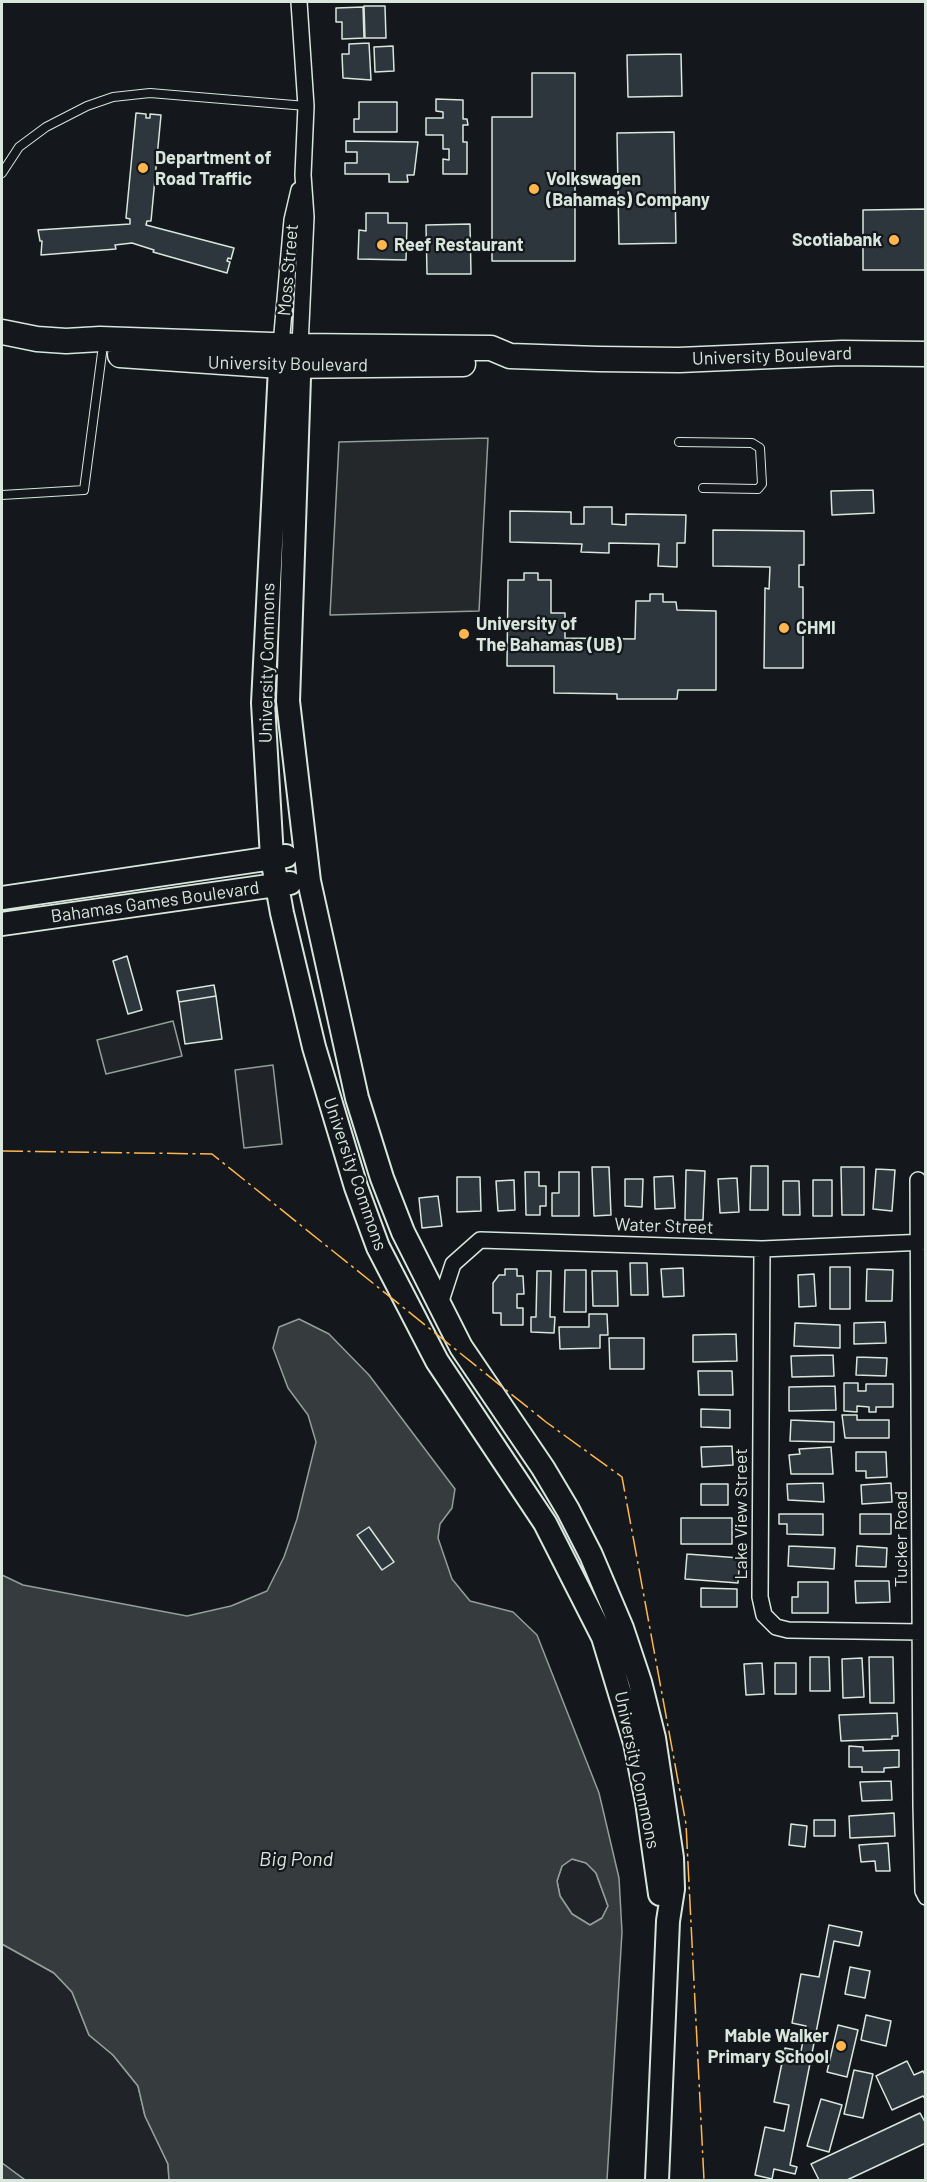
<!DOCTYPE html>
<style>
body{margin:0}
#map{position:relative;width:927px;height:2182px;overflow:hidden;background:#14181c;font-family:Barlow,sans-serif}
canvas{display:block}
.frame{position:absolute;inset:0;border:3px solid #d8e6dc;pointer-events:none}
</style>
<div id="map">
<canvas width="927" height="2182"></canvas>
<div class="frame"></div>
</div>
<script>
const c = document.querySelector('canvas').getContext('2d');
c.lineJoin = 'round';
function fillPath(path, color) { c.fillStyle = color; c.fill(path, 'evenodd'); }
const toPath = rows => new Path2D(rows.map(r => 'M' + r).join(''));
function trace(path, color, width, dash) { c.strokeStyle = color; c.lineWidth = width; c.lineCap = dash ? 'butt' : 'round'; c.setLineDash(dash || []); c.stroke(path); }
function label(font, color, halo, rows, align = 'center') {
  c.font = font + ' Barlow,sans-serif'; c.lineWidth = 4.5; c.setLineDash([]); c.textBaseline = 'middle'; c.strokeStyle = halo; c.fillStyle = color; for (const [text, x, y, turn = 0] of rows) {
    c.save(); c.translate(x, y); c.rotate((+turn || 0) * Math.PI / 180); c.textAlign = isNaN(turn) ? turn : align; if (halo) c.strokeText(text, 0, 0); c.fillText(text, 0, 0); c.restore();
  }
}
const green = toPath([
 [173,1021,182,1056,106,1074,97,1040,173,1021],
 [273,1065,282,1144,244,1148,235,1070,273,1065],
 [572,1859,587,1863,596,1873,608,1906,602,1918,590,1925,572,1914,560,1896,557,1881,562,1866,572,1859],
 [2,1944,54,1973,72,1992,89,2035,113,2055,138,2086,145,2116,168,2164,169,2180,25,2180,2,2163,2,1944]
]);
fillPath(green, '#202428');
trace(green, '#939e99', 1.5);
const parking = toPath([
 [488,438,479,611,330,615,339,442,488,438]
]);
fillPath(parking, '#24282b');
trace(parking, '#939e99', 1.5);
const water = toPath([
 [299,1319,329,1334,369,1375,455,1489,452,1508,440,1524,438,1538,452,1579,470,1601,513,1612,537,1635,599,1793,619,1878,622,1932,607,2180,169,2180,168,2164,145,2116,138,2086,113,2055,89,2035,72,1992,54,1973,2,1944,2,1575,23,1585,187,1616,231,1606,267,1591,284,1557,297,1519,316,1442,308,1415,288,1388,273,1348,279,1327,299,1319],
 [572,1859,586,1863,596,1873,608,1906,602,1918,590,1925,572,1914,560,1896,557,1881,562,1866,572,1859],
 [2,2163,25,2180,2,2180,2,2163]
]);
fillPath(water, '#363b3e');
trace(water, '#939e99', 1.5);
const building = toPath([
 [364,6,385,6,386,38,365,38,364,6],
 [363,7,364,38,342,39,342,22,336,22,336,8,363,7],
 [369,43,371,80,343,78,342,54,349,54,349,44,369,43],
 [393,46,394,71,375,72,374,47,393,46],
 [681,54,682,96,628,97,627,55,681,54],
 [532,73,575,73,575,261,492,261,492,117,532,117,532,73],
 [436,99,463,100,463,119,467,119,468,125,463,125,463,142,467,142,467,174,443,174,443,159,449,160,449,149,443,149,443,135,426,135,426,118,443,118,443,112,436,111,436,99],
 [359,102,397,102,397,132,354,132,354,119,359,119,359,102],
 [136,113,146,114,146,118,150,118,150,114,161,115,151,221,147,221,146,225,234,248,231,259,228,258,227,261,230,262,227,273,153,252,154,250,132,243,115,245,116,249,41,255,42,241,40,241,38,230,130,224,130,219,126,218,136,113],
 [674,132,676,243,619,244,617,133,674,132],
 [346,141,418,142,414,175,407,175,408,182,389,182,389,174,345,174,345,163,357,163,357,152,346,152,346,141],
 [926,209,926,270,863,270,863,210,926,209],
 [366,213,388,213,388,223,407,223,406,260,358,259,359,230,366,231,366,213],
 [470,224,471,274,427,274,426,225,470,224],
 [873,490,874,513,832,515,831,491,873,490],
 [584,507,612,507,612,524,626,525,626,514,686,515,685,543,677,543,677,567,658,566,659,544,609,543,609,553,581,552,582,544,510,542,510,511,571,512,571,524,584,524,584,507],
 [713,530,804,531,804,565,799,565,799,587,803,587,803,668,764,668,765,588,769,589,770,567,713,566,713,530],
 [524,573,538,573,538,580,551,580,551,613,565,613,565,638,635,639,636,601,650,601,650,594,663,594,663,602,676,602,677,610,716,611,716,690,678,690,677,699,617,699,617,694,554,693,554,666,507,666,508,580,524,580,524,573],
 [127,956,142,1010,128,1014,113,961,127,956],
 [214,985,216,996,179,1002,177,991,214,985],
 [216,996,222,1039,185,1044,179,1002,216,996],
 [751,1166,768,1166,768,1210,750,1210,751,1166],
 [592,1167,609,1167,611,1215,594,1216,592,1167],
 [841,1167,864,1167,864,1215,842,1215,841,1167],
 [876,1169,895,1170,892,1211,873,1209,876,1169],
 [686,1170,705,1171,703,1220,685,1220,686,1170],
 [525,1172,539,1172,539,1186,546,1186,546,1206,540,1206,540,1215,526,1215,525,1172],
 [559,1172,579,1172,579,1216,552,1216,552,1193,559,1193,559,1172],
 [673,1176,675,1208,655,1209,654,1177,673,1176],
 [457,1177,480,1177,481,1211,457,1212,457,1177],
 [737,1178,739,1212,720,1213,718,1179,737,1178],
 [625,1179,643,1179,642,1207,625,1206,625,1179],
 [514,1180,515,1210,498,1211,496,1181,514,1180],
 [813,1180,832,1180,832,1216,813,1216,813,1180],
 [783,1181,799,1181,800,1215,783,1215,783,1181],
 [438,1196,442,1226,422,1228,419,1198,438,1196],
 [630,1263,647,1263,648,1295,631,1295,630,1263],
 [830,1267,850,1267,850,1309,830,1309,830,1267],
 [683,1268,684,1296,663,1297,661,1269,683,1268],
 [505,1269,517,1269,517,1276,523,1276,524,1294,517,1294,517,1308,523,1308,523,1325,501,1325,501,1313,493,1313,493,1283,499,1275,505,1275,505,1269],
 [867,1269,893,1270,892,1301,866,1301,867,1269],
 [565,1270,586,1270,586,1312,564,1312,565,1270],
 [537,1271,551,1271,550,1317,555,1317,554,1333,531,1332,531,1317,536,1317,537,1271],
 [592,1271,617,1271,618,1306,593,1306,592,1271],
 [814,1274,816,1306,799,1307,798,1275,814,1274],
 [589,1314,607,1314,608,1335,600,1335,600,1348,560,1349,559,1327,589,1327,589,1314],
 [885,1322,886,1343,854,1344,854,1323,885,1322],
 [795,1323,840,1325,840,1348,794,1346,795,1323],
 [736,1334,737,1361,693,1362,693,1335,736,1334],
 [609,1338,644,1338,644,1369,610,1369,609,1338],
 [833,1355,834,1376,792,1377,791,1356,833,1355],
 [857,1357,887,1358,886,1376,856,1375,857,1357],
 [698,1371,732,1371,733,1395,699,1395,698,1371],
 [844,1383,858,1383,858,1391,866,1391,866,1384,893,1384,893,1407,876,1407,876,1412,869,1412,869,1407,857,1406,857,1412,844,1411,844,1383],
 [835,1386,836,1410,789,1411,789,1387,835,1386],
 [701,1409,730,1410,730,1428,701,1427,701,1409],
 [842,1415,857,1415,857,1420,889,1420,889,1438,845,1438,842,1415],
 [791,1420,834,1422,834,1442,790,1441,791,1420],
 [732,1446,733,1465,702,1467,701,1447,732,1446],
 [831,1447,833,1474,791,1474,789,1455,800,1454,799,1449,831,1447],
 [856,1452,886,1452,887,1477,866,1478,866,1471,856,1471,856,1452],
 [823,1483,824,1502,788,1500,787,1484,823,1483],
 [891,1483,892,1502,862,1504,861,1485,891,1483],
 [701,1484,728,1484,728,1505,701,1505,701,1484],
 [779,1514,823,1514,823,1535,787,1534,787,1524,779,1524,779,1514],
 [860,1514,891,1514,891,1534,860,1534,860,1514],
 [681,1518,732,1518,732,1544,681,1544,681,1518],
 [369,1527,394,1562,382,1570,357,1535,369,1527],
 [789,1546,835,1548,834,1569,788,1566,789,1546],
 [857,1546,887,1548,886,1567,856,1566,857,1546],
 [687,1554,740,1558,738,1583,685,1579,687,1554],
 [855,1581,889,1581,890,1602,856,1603,855,1581],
 [798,1582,828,1582,828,1613,792,1613,792,1597,798,1597,798,1582],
 [701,1588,737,1589,737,1607,701,1607,701,1588],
 [810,1657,829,1657,830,1691,810,1691,810,1657],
 [869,1657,893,1657,894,1703,870,1703,869,1657],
 [862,1658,864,1697,843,1698,842,1659,862,1658],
 [762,1663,764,1694,746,1695,744,1664,762,1663],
 [775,1663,796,1663,796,1694,775,1694,775,1663],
 [897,1713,898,1736,892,1736,892,1739,841,1741,839,1715,897,1713],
 [849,1746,863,1747,863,1751,899,1750,899,1767,884,1768,884,1772,862,1772,862,1767,849,1767,849,1746],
 [891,1781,892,1800,862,1801,860,1782,891,1781],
 [894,1813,895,1836,850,1838,849,1816,894,1813],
 [814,1820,835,1820,835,1836,814,1836,814,1820],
 [791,1824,807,1826,805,1847,789,1845,791,1824],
 [888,1843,890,1871,876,1871,875,1861,861,1862,859,1845,888,1843],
 [829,1925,862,1932,859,1946,834,1941,790,2165,797,2167,795,2174,774,2169,772,2179,755,2175,765,2127,784,2131,789,2105,774,2102,785,2048,801,2051,806,2026,792,2023,801,1974,819,1977,829,1925],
 [850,1967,870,1971,865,1998,845,1994,850,1967],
 [866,2015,891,2021,886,2046,861,2040,866,2015],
 [838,2025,858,2030,847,2077,827,2072,838,2025],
 [907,2061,914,2075,923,2071,926,2077,926,2100,923,2096,892,2110,876,2076,907,2061],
 [854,2070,873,2074,863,2118,844,2114,854,2070],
 [821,2099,842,2105,829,2152,807,2146,821,2099],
 [920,2113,926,2124,926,2143,847,2180,819,2180,811,2164,920,2113]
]);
fillPath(building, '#2c363c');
trace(building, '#d8e6dc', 1.5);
const service = toPath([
 [2,173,19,147,46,127,87,106,113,97,150,93,306,106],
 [679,442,752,443,760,448,762,484,758,489,703,488],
 [2,495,84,490,102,353]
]);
const minor = toPath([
 [299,2,306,106,303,175,306,217,300,346],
 [281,345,292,220,299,190],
 [918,1180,921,1805,923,1891,926,1897],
 [762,1249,760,1597,764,1615,776,1627,788,1630,921,1632],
 [440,1304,453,1264,480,1240,762,1249,926,1242]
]);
const secondary = toPath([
 [281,348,263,703,272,858,282,913,314,1047,356,1187,378,1247,437,1361,545,1523,603,1637,635,1743,647,1802,660,1894],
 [300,348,288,701,309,881,357,1098,382,1178,403,1232,461,1347,543,1468,568,1510,591,1555,622,1628,640,1682,654,1738,672,1858,673,1889,668,1921,657,2180],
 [2,898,286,856],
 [2,924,290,883]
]);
const primary = toPath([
 [2,332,37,339,66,341,100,339,300,346,491,348,510,356,598,359,679,360,842,353,926,354],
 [120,355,280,366,463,364]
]);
trace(service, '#d8e6dc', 10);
trace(minor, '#d8e6dc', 18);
trace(secondary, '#d8e6dc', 26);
trace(primary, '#d8e6dc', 27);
trace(service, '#14181c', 8);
trace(minor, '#14181c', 15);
trace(secondary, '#14181c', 22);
trace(primary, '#14181c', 24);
trace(toPath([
 [2,1151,212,1154,546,1422,622,1477,686,1824,704,2180]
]), '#ffb74d', 1.5, [21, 4.5, 3, 4.5]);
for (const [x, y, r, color] of [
 [143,168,6,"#ffb74d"],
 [534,189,6,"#ffb74d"],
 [894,240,6,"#ffb74d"],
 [382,245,6,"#ffb74d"],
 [784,628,6,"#ffb74d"],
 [464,634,6,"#ffb74d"],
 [841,2046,6,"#ffb74d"]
]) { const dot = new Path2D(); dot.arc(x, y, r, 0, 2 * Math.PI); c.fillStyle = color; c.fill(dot); trace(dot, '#14181c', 2); }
label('bold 18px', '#d8e6dc', '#14181c', [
 ["Department of",155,158],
 ["Road Traffic",155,179],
 ["Volkswagen",546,179],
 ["(Bahamas) Company",546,200],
 ["Scotiabank",882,240,"right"],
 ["Reef Restaurant",394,245],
 ["University of",476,624],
 ["The Bahamas (UB)",476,645],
 ["CHMI",796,628],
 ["Mable Walker",829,2036,"right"],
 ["Primary School",829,2057,"right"]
], 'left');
label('18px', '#d8e6dc', '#14181c', [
 ["Moss Street",288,270,-85],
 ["University Boulevard",772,356,-2],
 ["University Boulevard",288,364,1],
 ["University Commons",267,663,-89],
 ["Bahamas Games Boulevard",155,902,-8],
 ["University Commons",355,1174,71],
 ["Water Street",664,1226,2],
 ["Lake View Street",741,1514,-90],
 ["Tucker Road",901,1539,-90],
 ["University Commons",637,1770,78]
]);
label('italic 20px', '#d8e6dc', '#14181c', [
 ["Big Pond",296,1859]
]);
</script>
